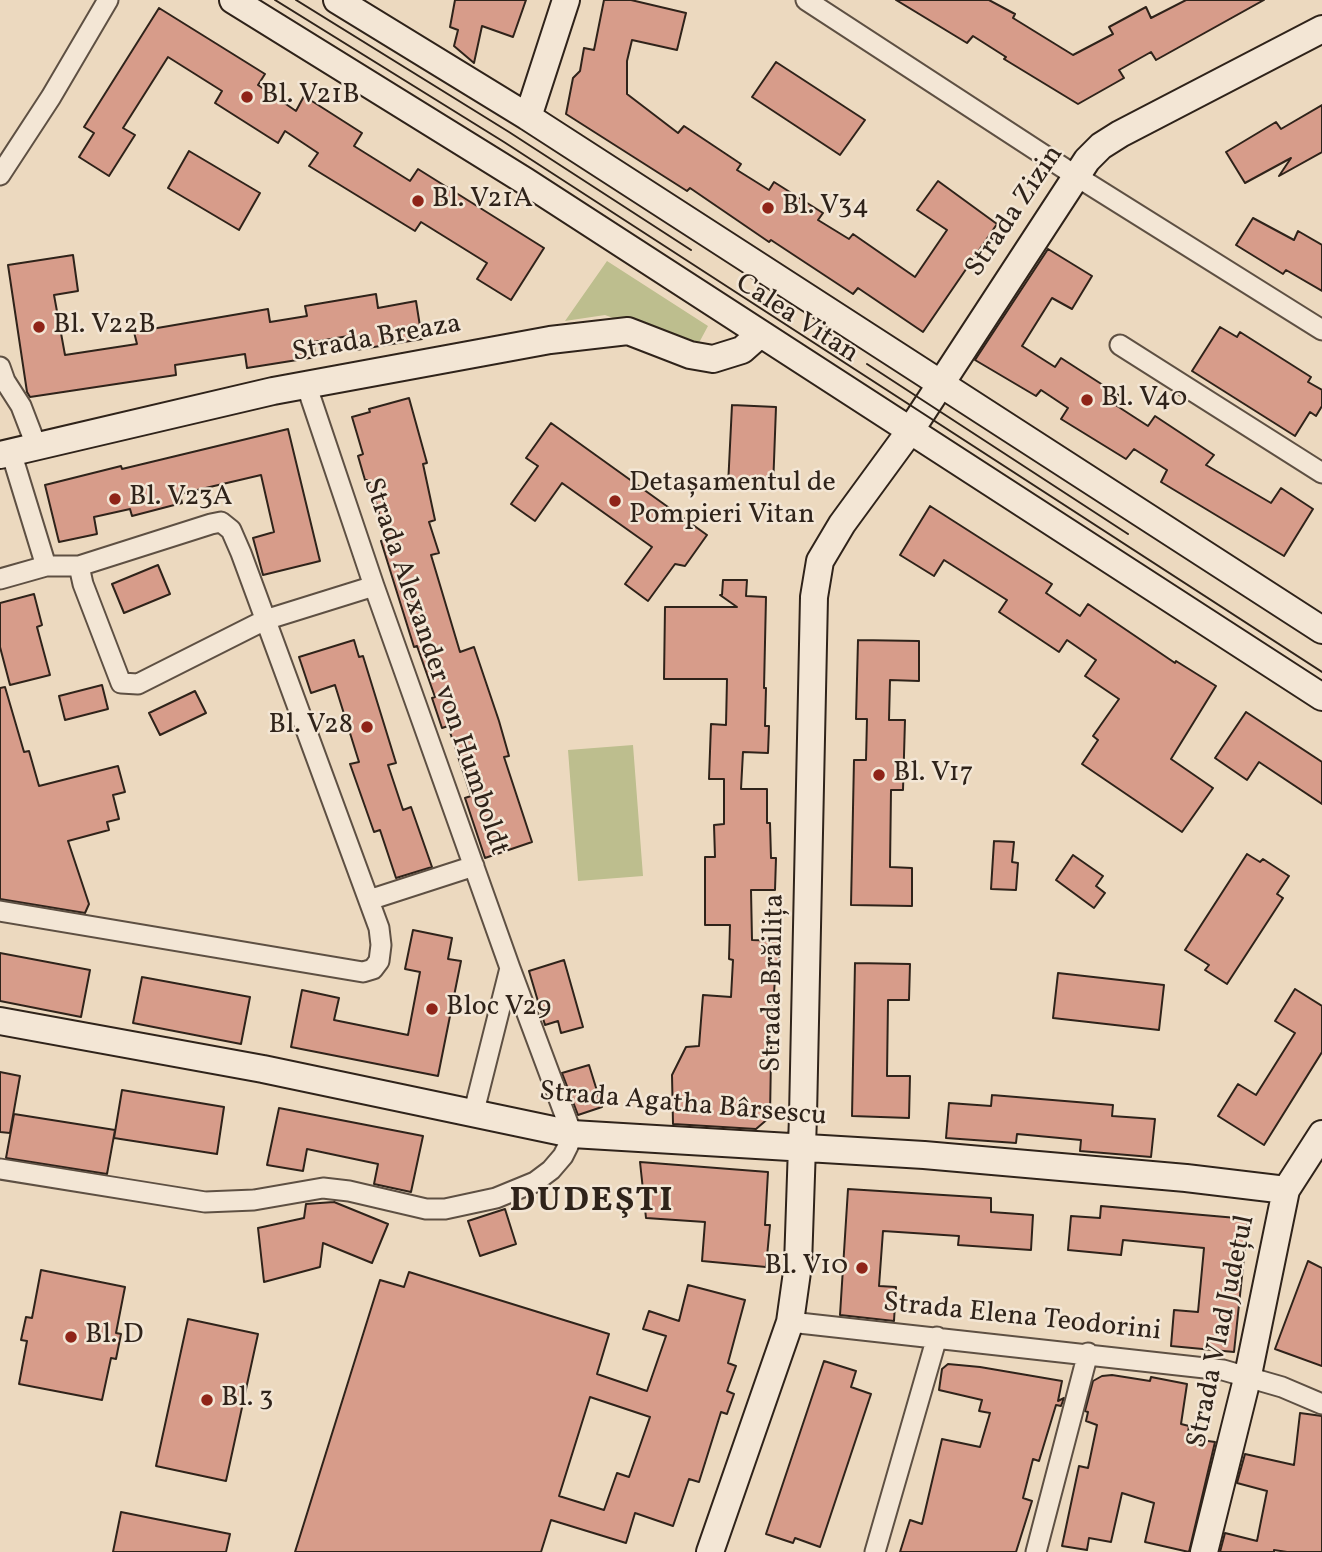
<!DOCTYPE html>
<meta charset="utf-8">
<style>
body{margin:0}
canvas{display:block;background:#ecd9bf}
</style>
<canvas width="1322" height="1552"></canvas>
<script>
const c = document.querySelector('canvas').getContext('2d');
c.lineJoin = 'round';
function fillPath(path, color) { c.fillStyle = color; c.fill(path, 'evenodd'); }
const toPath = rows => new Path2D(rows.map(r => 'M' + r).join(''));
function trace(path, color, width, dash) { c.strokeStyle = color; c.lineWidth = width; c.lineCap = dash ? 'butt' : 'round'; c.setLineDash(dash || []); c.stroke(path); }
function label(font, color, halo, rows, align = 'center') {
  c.font = font + ' Vollkorn,serif'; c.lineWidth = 5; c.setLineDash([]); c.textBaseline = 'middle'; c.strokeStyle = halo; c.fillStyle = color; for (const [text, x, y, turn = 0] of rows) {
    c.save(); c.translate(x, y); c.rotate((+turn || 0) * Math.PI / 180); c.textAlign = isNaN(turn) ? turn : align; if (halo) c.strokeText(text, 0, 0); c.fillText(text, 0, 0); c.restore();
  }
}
fillPath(toPath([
 [607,261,708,326,694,352,680,343,605,315,565,321],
 [633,745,643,876,578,881,568,750]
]), '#bdbe8e');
const building = toPath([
 [455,0,526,0,513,37,482,26,474,63,454,46,458,30,450,27,455,0],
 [604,0,631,0,686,13,677,50,632,40,627,61,627,94,678,133,684,126,741,164,737,170,769,190,774,182,823,213,818,220,849,239,853,234,915,277,947,230,917,210,938,181,997,224,923,332,858,288,853,294,771,240,769,242,690,188,687,191,566,114,573,78,580,71,584,48,594,50,604,0],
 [896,0,989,0,1015,14,1013,18,1073,55,1113,34,1109,27,1146,7,1151,18,1186,0,1264,0,1156,60,1151,52,1119,70,1124,78,1078,104,1004,59,1006,57,973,36,967,43,896,0],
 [159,8,265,74,258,85,296,111,304,96,362,133,354,146,410,181,418,169,544,248,511,300,477,279,487,263,421,222,415,231,309,166,318,153,285,131,278,143,215,103,222,91,168,57,123,128,135,135,109,176,79,157,94,133,84,127,159,8],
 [776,62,865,120,840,155,752,97,776,62],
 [1322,105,1322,152,1279,176,1291,158,1245,183,1226,152,1276,122,1281,129,1322,105],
 [189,151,260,193,239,230,168,188,189,151],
 [1253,218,1294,240,1298,231,1322,245,1322,291,1286,270,1283,274,1236,245,1253,218],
 [1048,249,1092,276,1072,309,1052,298,1022,346,1055,367,1061,358,1120,396,1114,404,1148,426,1155,416,1214,455,1206,465,1271,503,1281,488,1313,509,1284,556,1161,482,1167,470,1134,449,1126,459,1061,419,1068,408,1041,390,1036,396,975,360,1048,249],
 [73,255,78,291,54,295,65,355,137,344,134,332,268,309,270,322,307,316,305,306,376,294,378,308,416,301,422,339,356,350,354,335,313,342,316,357,247,368,245,354,175,365,176,375,30,397,27,392,8,265,73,255],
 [1220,327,1237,337,1240,332,1311,377,1308,382,1322,390,1322,406,1316,416,1310,412,1295,436,1192,371,1220,327],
 [409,398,427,463,423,464,435,520,429,522,439,553,431,555,460,652,474,647,499,721,509,756,504,757,532,842,485,858,465,798,471,796,448,726,442,728,432,698,435,697,417,646,414,647,381,541,386,540,376,502,374,503,367,480,365,480,358,456,363,454,352,417,370,412,369,409,409,398],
 [732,405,776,407,773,488,728,486,732,405],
 [551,423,707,535,685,566,675,564,648,601,625,584,652,547,562,483,535,521,511,504,538,466,526,458,551,423],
 [288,429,320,561,263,575,253,538,274,532,261,475,180,494,182,503,132,516,130,509,94,517,97,534,59,542,45,485,121,466,122,469,288,429],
 [930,506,1052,584,1046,593,1080,616,1088,604,1175,663,1176,661,1216,686,1171,759,1213,788,1182,832,1082,764,1098,740,1093,736,1119,699,1085,676,1096,660,1067,640,1059,652,999,612,1007,600,944,560,934,576,900,555,930,506],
 [158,565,170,594,124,613,112,584,158,565],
 [723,580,747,580,746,596,766,597,764,688,766,688,765,726,769,726,768,753,743,752,741,789,767,789,767,823,770,823,771,858,776,858,775,890,751,890,752,940,779,941,779,961,776,961,774,994,772,993,770,1117,756,1129,673,1124,672,1075,686,1047,699,1046,703,995,731,997,733,960,729,959,730,925,705,925,705,857,715,857,714,825,724,824,724,779,709,779,711,724,726,725,727,679,664,679,665,607,737,607,720,595,722,595,723,580],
 [34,594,42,625,37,627,50,675,10,685,0,647,0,603,34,594],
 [354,640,359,657,363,656,396,763,388,765,403,810,411,807,432,867,396,878,380,830,374,832,350,764,359,762,335,685,311,693,299,657,354,640],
 [858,640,919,641,919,681,890,680,889,720,905,720,903,790,891,790,890,867,912,868,912,906,851,905,854,760,866,760,867,719,856,719,858,640],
 [102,685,108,709,65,720,59,696,102,685],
 [5,687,24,752,29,751,39,786,118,766,125,792,113,795,119,819,107,822,109,830,68,841,89,904,85,913,0,899,0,688,5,687],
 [195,691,206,713,160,735,149,713,195,691],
 [1246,712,1322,762,1322,804,1259,762,1247,780,1215,758,1246,712],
 [994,841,1014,842,1012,862,1018,863,1016,890,991,889,994,841],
 [1247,854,1260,862,1263,859,1289,876,1277,894,1283,898,1227,984,1205,970,1209,965,1185,950,1247,854],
 [1073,855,1103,876,1096,886,1105,893,1094,908,1056,880,1073,855],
 [413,930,452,938,448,959,461,961,438,1076,291,1047,302,990,339,998,334,1020,408,1035,420,972,405,969,413,930],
 [0,953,90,970,81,1017,0,1001,0,953],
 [564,960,583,1027,561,1033,558,1021,545,1025,529,971,564,960],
 [855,963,910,964,909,1000,888,1000,887,1076,910,1076,909,1118,852,1116,855,963],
 [1058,973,1164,985,1159,1030,1053,1018,1058,973],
 [142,977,250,997,241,1044,133,1023,142,977],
 [1295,989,1322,1006,1322,1052,1264,1145,1218,1116,1238,1084,1256,1095,1295,1033,1275,1021,1295,989],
 [589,1065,602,1107,578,1115,562,1073,589,1065],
 [0,1072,20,1076,10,1133,0,1132,0,1072],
 [122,1090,224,1107,217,1154,114,1138,122,1090],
 [992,1095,1113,1105,1112,1116,1155,1119,1151,1157,1080,1151,1081,1140,1017,1134,1016,1143,946,1138,949,1103,991,1106,992,1095],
 [279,1108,423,1136,411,1192,374,1184,378,1164,307,1149,303,1171,267,1165,279,1108],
 [14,1114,115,1130,107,1174,6,1158,14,1114],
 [640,1162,768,1172,765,1225,770,1225,766,1267,702,1261,705,1222,646,1218,640,1162],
 [848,1189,991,1198,991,1212,1033,1215,1031,1250,958,1245,959,1236,883,1231,879,1286,896,1287,894,1321,840,1315,848,1189],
 [334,1202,388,1224,372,1263,323,1243,320,1267,264,1282,258,1228,304,1218,306,1204,334,1202],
 [1101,1206,1248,1219,1234,1352,1171,1346,1174,1310,1198,1312,1204,1248,1123,1240,1121,1255,1068,1250,1071,1216,1100,1218,1101,1206],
 [505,1209,516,1244,480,1256,468,1221,505,1209],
 [1308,1261,1322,1268,1322,1366,1275,1349,1308,1261],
 [41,1270,125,1287,116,1333,121,1334,116,1359,111,1358,102,1400,19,1384,27,1341,21,1340,26,1317,32,1318,41,1270],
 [409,1272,609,1334,597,1374,647,1391,666,1336,643,1329,649,1311,679,1321,688,1285,745,1300,728,1363,736,1366,727,1391,734,1394,727,1414,721,1412,699,1482,689,1479,673,1526,635,1513,626,1543,551,1520,541,1552,295,1552,380,1280,404,1287,409,1272],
 [590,1397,650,1417,629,1477,617,1473,604,1510,559,1496,590,1397],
 [188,1319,258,1334,226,1481,156,1466,188,1319],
 [824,1361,856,1371,851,1387,871,1394,820,1547,795,1538,793,1543,766,1534,824,1361],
 [948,1364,980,1367,1062,1381,1058,1401,1064,1398,1061,1406,1056,1405,1039,1461,1033,1459,1023,1498,1032,1501,1016,1552,900,1552,910,1520,922,1524,942,1439,980,1447,990,1413,979,1411,982,1400,939,1390,942,1369,948,1364],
 [1112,1375,1150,1381,1151,1377,1187,1384,1181,1424,1189,1426,1187,1438,1215,1442,1189,1552,1145,1542,1154,1503,1122,1493,1111,1542,1089,1538,1087,1550,1062,1546,1079,1466,1088,1468,1097,1425,1086,1421,1088,1412,1085,1411,1093,1381,1102,1376,1112,1375],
 [1300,1413,1322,1416,1322,1552,1287,1552,1274,1550,1274,1552,1220,1552,1225,1533,1257,1541,1267,1491,1237,1483,1245,1454,1294,1465,1300,1413],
 [121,1512,230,1534,226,1552,113,1552,121,1512]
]);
fillPath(building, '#d79c8a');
trace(building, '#2f231a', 2);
const street = toPath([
 [806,0,1076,176,1322,330],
 [0,175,51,97,108,0],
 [1120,345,1322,473],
 [0,367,5,381,21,406,36,445],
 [11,452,46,566],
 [0,579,46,566,79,566,83,584,121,683,138,684,265,620,374,586],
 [369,900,474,866],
 [0,911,345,969,363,972,373,969,379,961,381,945,379,928,241,553,231,530,221,522,211,524,79,566],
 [473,1115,510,968],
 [0,1169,205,1202,254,1200,323,1188,349,1191,426,1209,445,1209,496,1198,535,1182,551,1170,563,1156,568,1146,572,1134,510,968,374,586,306,384],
 [790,1322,1223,1370,1282,1387,1322,1404],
 [875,1552,937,1337],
 [1036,1552,1088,1353]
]);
const secondary = toPath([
 [233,0,525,181,1322,697],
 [337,0,528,117,1322,630],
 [528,117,566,0],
 [0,455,273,391,550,340,628,331,690,355,713,359,742,350,760,334],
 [0,1021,263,1069,572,1134,924,1155,1186,1178,1286,1190],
 [710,1552,790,1322,798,1265,803,1116,814,597,820,561,842,524,910,431,1087,160,1101,146,1120,134,1322,29],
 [1204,1552,1248,1375,1286,1190,1322,1134]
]);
trace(street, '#5e5043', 23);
trace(secondary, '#2f231a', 30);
trace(street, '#f3e6d5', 19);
trace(secondary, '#f3e6d5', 26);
trace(toPath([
 [275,0,504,142,1322,672],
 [296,0,509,132,691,250],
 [867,364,1128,534]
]), '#2f231a', 2);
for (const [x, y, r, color] of [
 [247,97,7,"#8f2418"],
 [418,201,7,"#8f2418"],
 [768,208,7,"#8f2418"],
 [39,327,7,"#8f2418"],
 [1087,400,7,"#8f2418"],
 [115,499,7,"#8f2418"],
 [615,501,7,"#8f2418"],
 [367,727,7,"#8f2418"],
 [879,775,7,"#8f2418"],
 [432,1009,7,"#8f2418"],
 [862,1268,7,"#8f2418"],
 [71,1337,7,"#8f2418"],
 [207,1400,7,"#8f2418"]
]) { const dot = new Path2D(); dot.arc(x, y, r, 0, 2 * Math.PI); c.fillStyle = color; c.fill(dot); trace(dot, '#f3e6d5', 2.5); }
label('28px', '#2f231a', '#f3e6d5', [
 ["Bl. V21B",261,97],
 ["Bl. V21A",432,201],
 ["Bl. V34",782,208],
 ["Bl. V22B",53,327],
 ["Bl. V40",1101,400],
 ["Detașamentul de",629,485],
 ["Pompieri Vitan",629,517],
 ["Bl. V23A",129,499],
 ["Bl. V28",353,727,"right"],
 ["Bl. V17",893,775],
 ["Bloc V29",446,1009],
 ["Bl. V10",848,1268,"right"],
 ["Bl. D",85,1337],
 ["Bl. 3",221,1400]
], 'left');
label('28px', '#2f231a', '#f3e6d5', [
 ["Strada Zizin",1016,212,-56],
 ["Calea Vitan",796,320,33],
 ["Strada Breaza",377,340,-10],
 ["Strada Alexander von Humboldt",434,667,71],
 ["Strada Brăilița",775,983,-89],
 ["Strada Agatha Bârsescu",683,1106,5],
 ["Strada Elena Teodorini",1022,1319,6],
 ["Strada Vlad Județul",1223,1332,-78]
]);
c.letterSpacing = '2px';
label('bold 35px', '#2f231a', '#f3e6d5', [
 ["DUDEŞTI",592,1204]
]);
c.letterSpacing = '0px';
</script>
